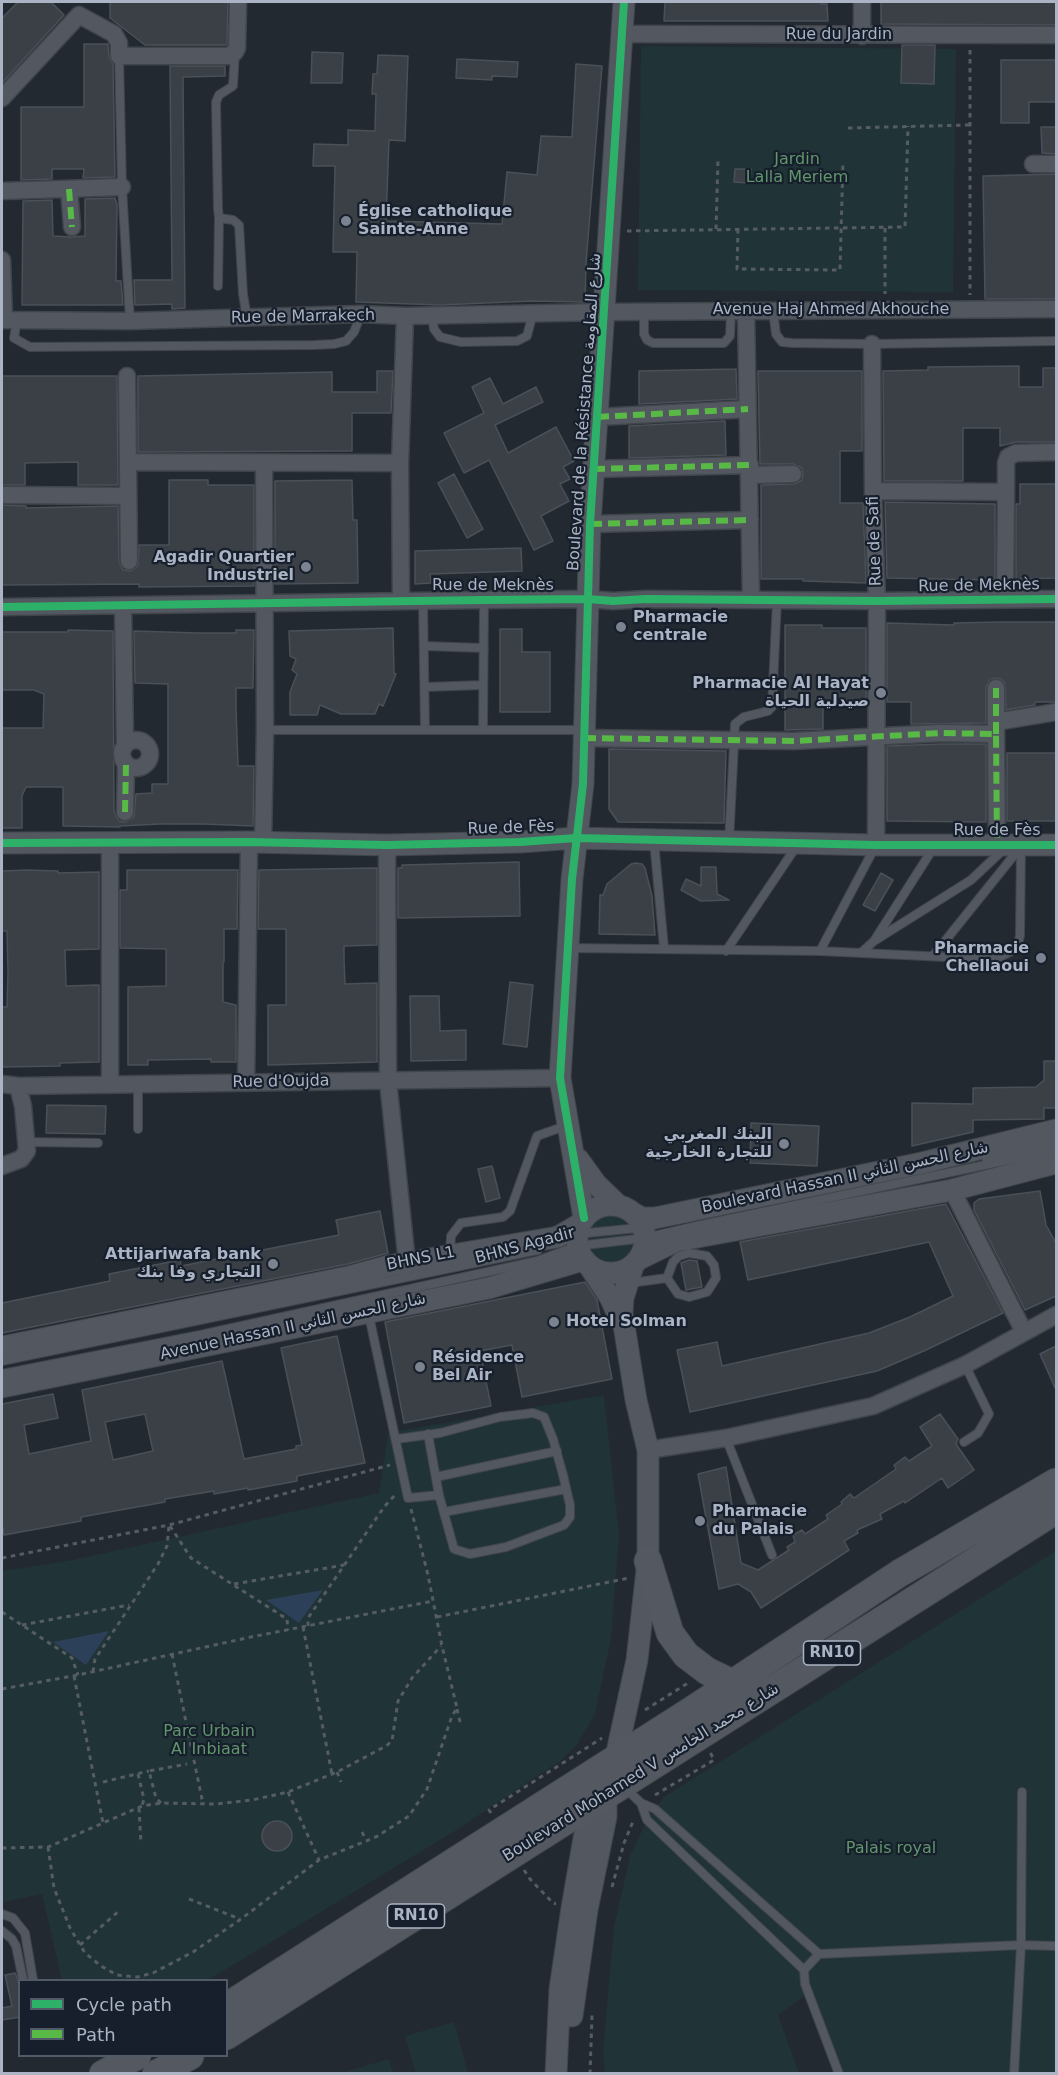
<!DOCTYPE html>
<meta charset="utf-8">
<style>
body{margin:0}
#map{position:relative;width:1058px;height:2075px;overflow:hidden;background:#232930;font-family:"DejaVu Sans",sans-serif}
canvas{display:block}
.frame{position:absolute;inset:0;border:3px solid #aab4c4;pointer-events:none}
.legend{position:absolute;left:18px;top:1979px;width:210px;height:78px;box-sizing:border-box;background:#161f2b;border:2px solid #515b68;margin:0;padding:8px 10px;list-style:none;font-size:18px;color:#aab4c4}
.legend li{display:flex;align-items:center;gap:12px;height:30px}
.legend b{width:30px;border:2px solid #515b68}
</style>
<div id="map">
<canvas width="1058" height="2075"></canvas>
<div class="frame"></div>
<ul class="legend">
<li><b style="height:8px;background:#2db169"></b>Cycle path</li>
<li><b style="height:8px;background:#58b947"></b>Path</li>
</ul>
</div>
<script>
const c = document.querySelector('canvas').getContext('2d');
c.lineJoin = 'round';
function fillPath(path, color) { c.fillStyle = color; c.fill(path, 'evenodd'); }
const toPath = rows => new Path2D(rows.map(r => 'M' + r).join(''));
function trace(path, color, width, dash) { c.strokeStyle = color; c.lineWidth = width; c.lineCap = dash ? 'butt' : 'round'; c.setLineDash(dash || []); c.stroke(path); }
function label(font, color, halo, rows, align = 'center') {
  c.font = font + ' "DejaVu Sans",Cairo,sans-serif'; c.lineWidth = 4.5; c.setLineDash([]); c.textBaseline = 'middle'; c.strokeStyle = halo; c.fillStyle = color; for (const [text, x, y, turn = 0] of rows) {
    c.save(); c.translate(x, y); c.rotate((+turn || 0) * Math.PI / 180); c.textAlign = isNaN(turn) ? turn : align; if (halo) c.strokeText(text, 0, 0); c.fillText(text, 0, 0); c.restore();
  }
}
fillPath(toPath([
 [641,46,956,49,953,292,638,290],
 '583 1239a27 27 0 1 1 54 0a27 27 0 1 1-54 0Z',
 [604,1395,619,1535,611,1639,595,1714,576,1746,560,1761,455,1831,208,1980,62,1980,42,1894,2,1902,2,1571,68,1561,379,1493,388,1433],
 [1056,1551,1056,2073,838,2073,808,1993,778,2015,799,2073,605,2074,603,2051,614,1927,630,1856,647,1820,664,1797],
 [454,2022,468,2073,416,2073,405,2036],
 [389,2059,393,2073,341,2073,354,2069]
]), '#203336');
fillPath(toPath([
 [323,1590,299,1623,266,1600],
 [109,1631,86,1665,53,1642]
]), '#2c4059');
const building = toPath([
 [18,2,51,2,64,15,2,83,2,18,18,2],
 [110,2,228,2,227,45,145,45,110,18,110,2],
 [665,2,821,2,821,4,827,4,828,21,664,21,665,2],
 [881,2,1056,2,1056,25,881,24,881,2],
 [84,44,108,44,109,57,113,64,115,177,83,178,84,169,52,169,52,179,21,180,21,107,84,107,84,44],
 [902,45,935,45,934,84,901,83,902,45],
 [312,52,343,53,342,83,311,83,312,52],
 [378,55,408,56,405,141,389,140,386,221,502,224,507,172,537,175,541,136,572,137,576,64,602,66,586,263,585,302,532,301,440,305,356,302,357,252,333,252,335,166,313,166,314,144,348,145,348,130,375,131,376,94,372,94,373,74,377,74,378,55],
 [457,59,518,62,517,77,492,76,492,80,456,78,457,59],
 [1001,60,1056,60,1056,102,1029,102,1029,123,1001,123,1001,60],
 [170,66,225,66,225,76,183,77,185,308,172,309,172,304,135,305,134,280,172,280,170,66],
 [1041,127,1056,127,1056,154,1042,153,1041,127],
 [735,169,751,169,750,183,734,182,735,169],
 [1056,174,1056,299,985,299,983,176,1056,174],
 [115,198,117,205,116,281,121,281,123,305,22,305,23,201,52,200,53,236,72,237,85,236,85,199,115,198],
 [1019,366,1019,387,1043,387,1043,368,1056,368,1056,442,1016,442,1000,446,1000,428,963,428,963,481,884,481,883,371,928,370,928,367,1019,366],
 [736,369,737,399,639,404,639,371,736,369],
 [377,371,393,371,391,413,352,413,352,451,138,452,138,376,332,372,332,392,377,392,377,371],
 [758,371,862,371,862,451,840,451,840,503,863,503,866,583,803,581,803,579,761,579,761,485,794,484,802,480,803,474,802,468,793,464,760,464,758,371],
 [2,376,117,376,118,485,78,485,78,462,25,463,25,485,2,485,2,376],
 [490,378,503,404,536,387,543,402,495,425,508,453,556,427,574,461,563,467,570,479,560,484,569,501,541,516,553,541,534,550,489,460,464,473,444,433,484,413,472,387,490,378],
 [725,421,726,455,629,458,629,426,725,421],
 [454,474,483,529,467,538,438,483,454,474],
 [169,480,208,480,208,485,254,485,254,586,139,587,139,584,2,585,2,505,26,506,26,508,118,506,119,562,123,570,130,571,138,566,139,545,169,545,169,480],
 [352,480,353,520,357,520,358,583,275,584,275,481,352,480],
 [1020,484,1056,484,1056,578,1016,579,1016,504,1020,504,1020,484],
 [885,502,995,504,995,580,887,578,885,502],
 [521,548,522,571,430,574,431,583,415,584,415,551,521,548],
 [1000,622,1056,622,1056,702,1035,702,1035,705,1006,710,1005,683,1001,679,995,678,990,679,986,687,986,723,911,724,911,702,887,702,887,623,954,625,954,623,1000,622],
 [785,625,822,625,822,628,866,628,866,704,823,704,823,729,785,730,785,625],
 [393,628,394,673,396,674,383,706,379,704,375,714,341,714,320,705,317,715,290,715,290,692,297,674,292,670,296,659,290,656,289,631,393,628],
 [500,629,522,629,522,652,550,652,550,712,500,712,500,629],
 [68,630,113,631,114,812,119,821,125,822,134,817,136,794,152,793,152,784,168,784,168,684,135,683,134,631,198,633,236,633,236,630,254,630,253,688,236,688,236,707,238,766,254,766,253,826,204,824,160,824,120,826,120,827,63,826,63,787,26,787,22,796,22,828,2,828,2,728,43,728,44,694,34,690,2,690,2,632,68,632,68,630],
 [941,744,986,744,986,822,887,821,887,746,941,744],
 [609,749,726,751,724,823,618,822,609,809,609,749],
 [1007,753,1056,753,1056,821,1007,821,1007,753],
 [519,862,520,916,398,918,398,868,402,868,402,865,519,862],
 [636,863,642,864,645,868,652,896,655,935,599,934,600,895,603,895,607,884,631,864,636,863],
 [701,867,716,867,717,894,729,900,701,901,681,890,686,879,701,886,701,867],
 [377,868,377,945,344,946,344,959,345,984,377,983,377,1062,268,1065,268,1005,286,1005,286,929,258,929,259,870,377,868],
 [27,870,58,871,58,873,99,872,99,949,65,950,66,986,99,985,99,1062,60,1063,60,1066,2,1067,2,1007,7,1007,8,972,7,931,2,931,2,871,27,870],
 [127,870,238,870,237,929,224,929,224,962,223,962,223,1002,236,1005,236,1062,211,1062,211,1059,148,1060,148,1065,128,1065,128,987,166,986,166,949,120,948,120,890,127,890,127,870],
 [881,873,893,880,875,911,863,905,881,873],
 [510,982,533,985,527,1047,503,1044,510,982],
 [410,996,439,996,440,1031,466,1030,466,1060,411,1061,410,996],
 [1044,1061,1056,1061,1056,1108,1044,1108,1044,1119,973,1120,973,1132,912,1146,912,1103,973,1104,973,1088,1036,1087,1044,1080,1044,1061],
 [47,1105,106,1106,105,1134,46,1133,47,1105],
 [751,1123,819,1126,817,1166,750,1163,751,1123],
 [492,1166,500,1198,486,1202,478,1169,492,1166],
 [1040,1191,1046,1225,1056,1243,1056,1296,1025,1310,974,1210,974,1203,979,1199,1040,1191],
 [946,1204,1003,1313,926,1350,877,1371,690,1412,677,1350,717,1342,722,1366,869,1333,910,1317,953,1296,929,1242,748,1280,740,1242,946,1204],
 [380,1211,388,1253,348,1264,2,1333,2,1303,110,1281,109,1274,180,1260,181,1266,339,1235,336,1220,380,1211],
 [689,1260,697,1261,702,1287,686,1290,681,1263,689,1260],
 [585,1282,597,1300,612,1379,522,1397,512,1345,480,1351,491,1406,404,1423,385,1322,585,1282],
 [337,1336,365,1463,297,1476,297,1481,248,1490,248,1488,214,1494,214,1491,165,1499,165,1502,81,1517,81,1521,4,1535,2,1523,2,1404,53,1394,58,1418,24,1425,29,1454,91,1441,82,1390,222,1361,244,1459,296,1449,296,1446,302,1445,281,1348,337,1336],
 [145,1414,153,1451,113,1460,105,1422,145,1414],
 [1056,1346,1056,1390,1040,1354,1056,1346],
 [940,1414,958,1439,956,1444,974,1470,948,1488,942,1478,905,1503,904,1501,880,1514,882,1519,857,1530,858,1533,844,1541,849,1550,761,1608,751,1592,738,1584,719,1589,698,1474,726,1467,741,1563,758,1570,789,1550,787,1547,795,1542,793,1535,802,1530,805,1534,828,1519,826,1515,842,1504,841,1502,850,1494,854,1498,896,1469,894,1465,905,1457,909,1461,932,1446,920,1427,940,1414],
 '262 1836a15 15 0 1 1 30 0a15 15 0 1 1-30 0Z',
 [15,1973,20,1985,20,2017,2,2020,2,2008,12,2006,5,1975,15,1973]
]);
fillPath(building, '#3b4047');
trace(building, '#4a5058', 1.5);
const service = toPath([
 [235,52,233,86,219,95,216,102,218,209,219,218,233,220,239,225,243,294,247,318],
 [119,56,122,187,130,321],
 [218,286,219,218],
 [773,311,776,334,782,342,792,343,872,344,1056,341],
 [644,312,644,334,647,340,653,343,724,343,730,336,731,311],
 [432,316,434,329,440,337,461,342,517,341,527,336,533,313],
 [17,320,14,338,30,347,314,345,334,344,346,341,354,332,361,314],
 [423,601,425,729],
 [424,646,484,648],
 [425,687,483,685],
 [483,729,484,600],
 [265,730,583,730],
 [654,841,664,948],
 [729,842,735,724,744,717,768,711,772,707,777,600],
 [874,941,971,880,1005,848],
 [568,948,820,951,987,959,1000,957,1010,952,1018,945,1020,935,1021,846],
 [726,951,798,844],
 [820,951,876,845],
 [862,952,874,941,934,847],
 [933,956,1019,849],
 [138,1084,138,1129],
 [26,1142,98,1143],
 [986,1158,1056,1143],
 [577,1234,648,1227],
 [689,1253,707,1256,714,1265,716,1278,707,1292,689,1297,678,1294,667,1278,673,1262,679,1256,689,1253],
 [450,1255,451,1236,461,1223,503,1217,510,1211,537,1136,568,1125],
 [630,1283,667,1278],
 [368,1311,408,1498,439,1495,454,1549,470,1554,506,1547,564,1525,570,1517,570,1505,563,1475,553,1439,544,1417,533,1413,500,1417,440,1433,397,1439],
 [2,1361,538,1250],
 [2,1374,200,1335,537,1261,577,1246,645,1238,696,1226,1056,1150],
 [428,1434,439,1495],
 [726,1438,772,1555],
 [964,1442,978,1433,989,1414,965,1365],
 [436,1477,557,1451],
 [444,1512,566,1489],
 [624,1787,641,1803,655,1809,819,1954,1021,1945,1056,1946],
 [641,1803,647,1820,804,1970],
 [2,1914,13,1918,25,1933,33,1980],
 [2,1931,12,1939,16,1946,23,1980],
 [819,1954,804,1970,805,1984,839,2074],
 [1014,2074,1021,1945,1022,1792]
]);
const minor = toPath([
 [79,15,114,34,119,43,119,56,229,56,235,52,237,48,238,2],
 [622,34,1056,35],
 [862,36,862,2],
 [2,98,79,15],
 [1033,164,1056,164],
 [69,189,72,227],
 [2,191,122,187],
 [2,260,4,320],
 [746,311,751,599],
 [2,320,130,321,361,314,405,316,605,312,1056,309],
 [872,344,873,491,877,601,876,845],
 [127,376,129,561],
 [597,417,748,409],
 [128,462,400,463],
 [593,469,750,465],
 [750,475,793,474],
 [873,491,1006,492,1006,463,1008,457,1016,453,1056,452],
 [2,495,128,496],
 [590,524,750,520],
 [1005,599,1006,492],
 [401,601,400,463,405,316],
 [123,606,125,745],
 [2,607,484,600,588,599,613,601,646,599,877,601,1056,599],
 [996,722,1056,712],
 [996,733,996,688],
 [584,738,794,741,941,733,996,734,997,846],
 '122 754a14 14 0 1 1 28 0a14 14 0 1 1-28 0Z',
 [125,812,126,765],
 [110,842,110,1085],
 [263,843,265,730,264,463],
 [387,845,388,1081,407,1263],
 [246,1083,249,842],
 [2,1084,18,1086,560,1078],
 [2,1166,21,1159,27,1151,23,1106,18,1086],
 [952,1190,1024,1332],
 [648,1450,726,1438,873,1406,965,1365,1056,1315]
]);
const tertiary = toPath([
 [2,843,249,842,387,845,520,842,576,838,876,845,1056,845],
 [578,1159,596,1184,619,1206],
 '577 1239a34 34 0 1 1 68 0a34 34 0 1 1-68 0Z',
 [633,1213,642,1218,655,1218,922,1163,1056,1130],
 [584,1218,560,1078,572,879,583,784,590,524,624,2],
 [639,1259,676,1241,952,1190,1056,1163],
 [590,1267,610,1297,621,1321],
 [2,1347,348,1277,388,1266,558,1237,580,1224],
 [2,1387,489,1288,583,1260],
 [614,1766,637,1660,648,1561,648,1450,636,1400,622,1313,623,1298,633,1266],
 [572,2016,587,1910,606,1817,606,1798],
 [556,2074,560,1989,572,1908,584,1838,589,1823,604,1796]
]);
const primary = toPath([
 [648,1561,670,1633,686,1655,707,1671,732,1683],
 [226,2007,689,1712,900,1573,1056,1482],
 [226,2036,1056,1510],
 [103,2074,137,2056],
 [156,2074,190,2056]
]);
trace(service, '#40454b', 10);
trace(minor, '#40454b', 19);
trace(tertiary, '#40454b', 23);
trace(primary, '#40454d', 29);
trace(toPath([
 [970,50,970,295],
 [848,128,969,125],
 [885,228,885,294],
 [716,229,718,160],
 [738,229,737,269,840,270,843,161],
 [627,231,905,227,908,126],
 [170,1526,191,1558,287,1619,288,1630],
 [2,1558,169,1525,390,1465],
 [234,1584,344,1565],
 [2,1612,72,1658,78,1675],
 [437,1617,629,1578],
 [22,1625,129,1605],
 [308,1626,308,1618,384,1507,396,1494],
 [303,1627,332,1774],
 [172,1654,203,1804],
 [93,1672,95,1659,158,1564,167,1546,169,1525],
 [74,1676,103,1823],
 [2,1689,78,1675,251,1637,433,1601],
 [457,1709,461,1726],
 [645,1710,688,1683],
 [337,1772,341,1782],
 [138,1774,144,1799,142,1806],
 [103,1782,149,1771],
 [288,1792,319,1860],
 [655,1795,714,1760,710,1752],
 [161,1803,156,1798,149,1771,187,1764],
 [139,1808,141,1844],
 [491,1813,489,1810,602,1738],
 [362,1832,366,1840],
 [48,1847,54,1888,70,1928,85,1953,101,1966,117,1975,137,1977,153,1973,193,1952,241,1919,319,1860,376,1837,409,1816,427,1789,452,1716,457,1708,442,1646,428,1575,411,1509],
 [2,1848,48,1847,142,1806,161,1803,216,1804,252,1800,288,1792,337,1772,386,1746,392,1741,398,1701,412,1678,441,1646],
 [524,1870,530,1879,553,1903,556,1904],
 [612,1887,624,1843,634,1819],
 [189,1899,240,1919],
 [80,1945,119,1911],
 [590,2074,592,2015]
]), '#555c62', 3, [4.5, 4.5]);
trace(service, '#525760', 8);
trace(minor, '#525760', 16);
trace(tertiary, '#525760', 21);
trace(primary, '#545961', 27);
trace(toPath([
 [69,189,72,227],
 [597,417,748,409],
 [593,469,750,465],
 [590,524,750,520],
 [996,734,996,688],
 [584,738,794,741,941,733,996,734,997,846],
 [125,812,126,765]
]), '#58b947', 6, [12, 6]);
trace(toPath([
 [2,607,484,600,588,599,613,601,646,599,877,601,1056,599],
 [2,843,249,842,387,845,520,842,576,838,876,845,1056,845],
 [584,1218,560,1078,572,879,583,784,590,524,624,2]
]), '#2db169', 8);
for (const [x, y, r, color] of [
 [346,221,6,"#7b8390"],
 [306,567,6,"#7b8390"],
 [621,627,6,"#7b8390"],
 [881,693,6,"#7b8390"],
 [1041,958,6,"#7b8390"],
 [784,1144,6,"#7b8390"],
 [273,1264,6,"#7b8390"],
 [554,1322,6,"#7b8390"],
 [420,1367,6,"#7b8390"],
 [700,1521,6,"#7b8390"]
]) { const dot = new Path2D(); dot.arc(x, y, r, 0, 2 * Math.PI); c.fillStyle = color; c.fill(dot); trace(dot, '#161f2b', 2); }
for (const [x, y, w] of [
 [832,1653,57],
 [416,1916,57]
]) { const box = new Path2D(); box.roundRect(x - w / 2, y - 12, w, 24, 4.5); c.fillStyle = '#161f2b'; c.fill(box); trace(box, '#aab4c4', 1.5); }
label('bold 15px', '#aab4c4', null, [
 ["RN10",832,1653],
 ["RN10",416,1916]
]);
label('16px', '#aab4c4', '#161f2b', [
 ["Rue du Jardin",839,35],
 ["Avenue Haj Ahmed Akhouche",831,310],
 ["Rue de Marrakech",303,317,-1],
 ["Boulevard de la Résistance شارع المقاومة",585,412,-86],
 ["Rue de Safi",875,541,-92],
 ["Rue de Meknès",493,586],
 ["Rue de Meknès",979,586,-1],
 ["Rue de Fès",511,828,-2],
 ["Rue de Fès",997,831],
 ["Rue d'Oujda",281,1082,-1],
 ["Boulevard Hassan II شارع الحسن الثاني",845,1178,-12],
 ["BHNS Agadir",525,1246,-15],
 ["BHNS L1",421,1259,-11],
 ["Avenue Hassan II شارع الحسن الثاني",293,1327,-12],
 ["Boulevard Mohamed V شارع محمد الخامس",641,1773,-32]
]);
label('16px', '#61956c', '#161f2b', [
 ["Jardin",797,160],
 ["Lalla Meriem",797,178],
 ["Parc Urbain",209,1732],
 ["Al Inbiaat",209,1750],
 ["Palais royal",891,1849]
]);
label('bold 16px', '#aab4c4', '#161f2b', [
 ["Église catholique",358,212],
 ["Sainte-Anne",358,230],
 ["Agadir Quartier",294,558,"right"],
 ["Industriel",294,576,"right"],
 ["Pharmacie",633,618],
 ["centrale",633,636],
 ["Pharmacie Al Hayat",869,684,"right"],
 ["صيدلية الحياة",869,702,"right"],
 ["Pharmacie",1029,949,"right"],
 ["Chellaoui",1029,967,"right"],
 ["البنك المغربي",772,1135,"right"],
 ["للتجارة الخارجية",772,1153,"right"],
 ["Attijariwafa bank",261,1255,"right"],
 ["التجاري وفا بنك",261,1273,"right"],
 ["Hotel Solman",566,1322],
 ["Résidence",432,1358],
 ["Bel Air",432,1376],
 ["Pharmacie",712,1512],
 ["du Palais",712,1530]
], 'left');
</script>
